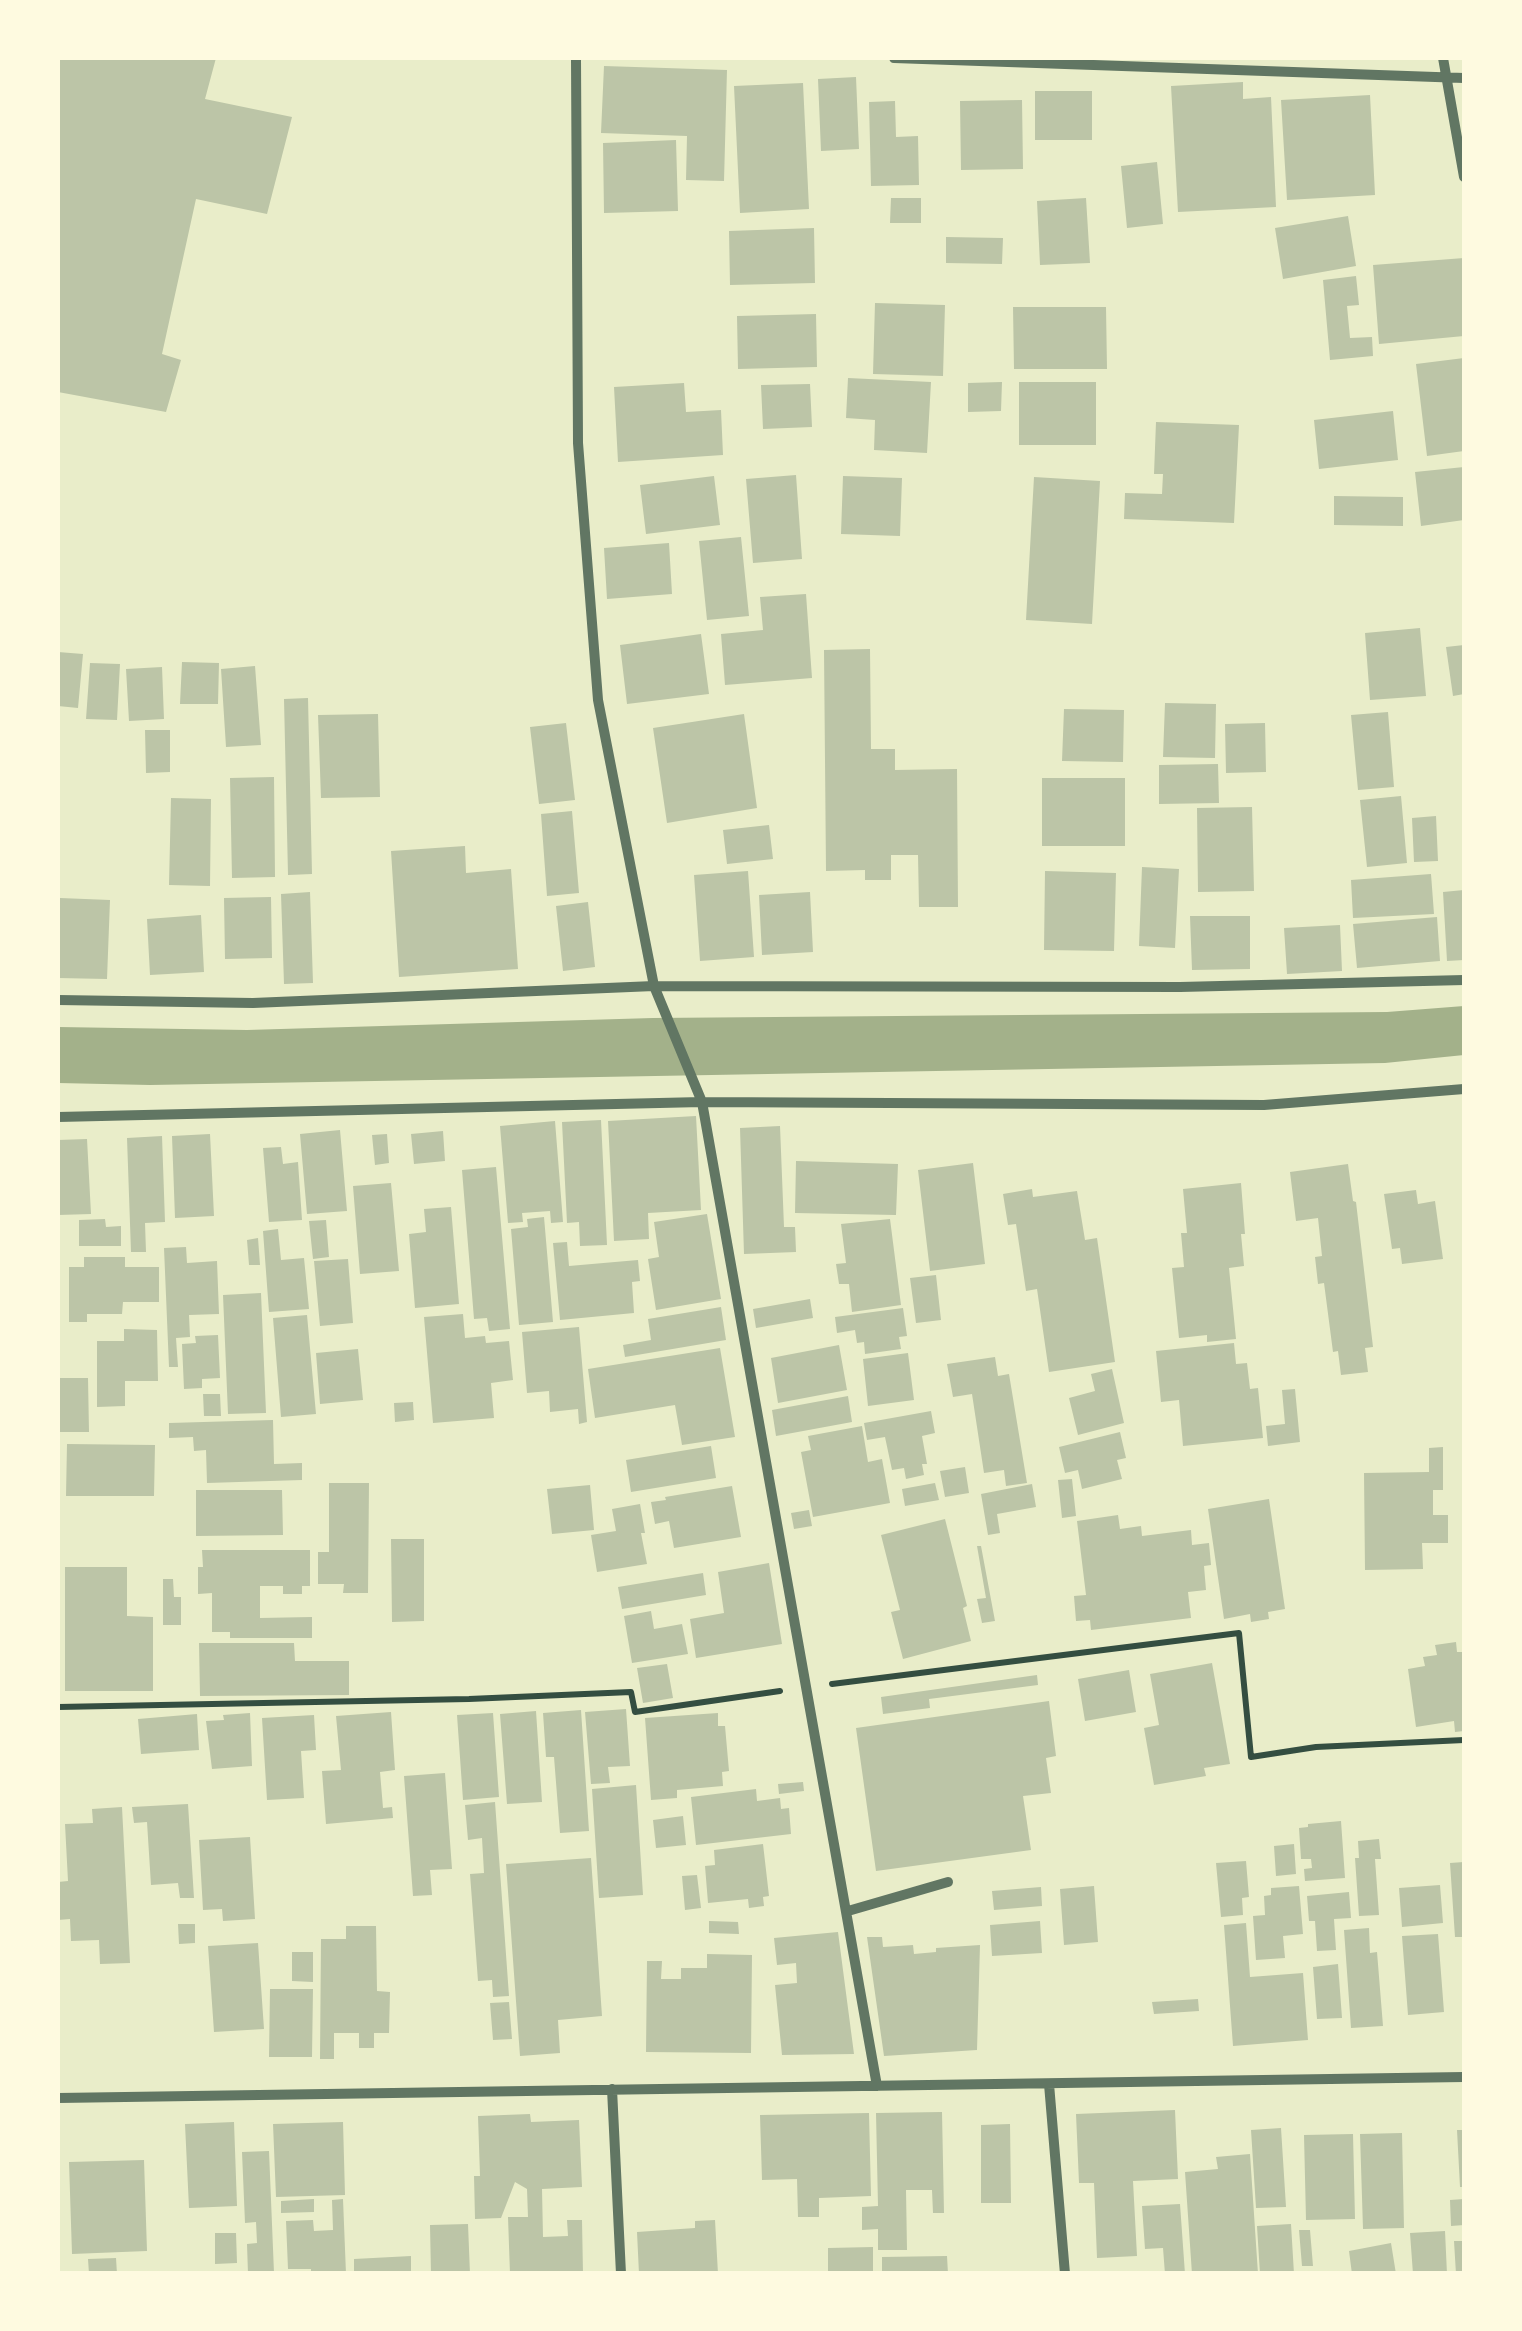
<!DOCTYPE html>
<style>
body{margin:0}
#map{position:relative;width:1522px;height:2331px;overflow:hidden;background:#e9edc9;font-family:"Source Sans 3",sans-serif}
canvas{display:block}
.frame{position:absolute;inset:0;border:60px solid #fefae0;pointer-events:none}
</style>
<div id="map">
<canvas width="1522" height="2331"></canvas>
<div class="frame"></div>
</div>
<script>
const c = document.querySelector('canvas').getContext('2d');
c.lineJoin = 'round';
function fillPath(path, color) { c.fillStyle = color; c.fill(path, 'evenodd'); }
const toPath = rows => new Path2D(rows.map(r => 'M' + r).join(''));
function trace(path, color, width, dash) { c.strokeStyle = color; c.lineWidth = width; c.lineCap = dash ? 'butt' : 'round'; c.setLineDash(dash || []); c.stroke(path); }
fillPath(toPath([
 [1464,1006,1464,1055,1385,1063,150,1085,58,1083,58,1027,247,1030,653,1018,1387,1012]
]), '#a3b18a');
fillPath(toPath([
 [58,58,216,58,205,99,292,117,267,214,196,199,162,354,181,360,166,412,58,392],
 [604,66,727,70,724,181,686,180,687,136,601,133],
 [856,77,859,149,821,151,818,79],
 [1243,82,1243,99,1271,97,1276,207,1178,212,1171,86],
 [803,83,809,209,740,213,734,86],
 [1035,91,1092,91,1092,140,1035,140],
 [1370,95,1375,195,1287,200,1281,100],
 [1022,100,1023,169,961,170,960,101],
 [895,101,896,137,918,136,919,185,871,186,869,102],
 [676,140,678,211,604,213,603,143],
 [1157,162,1163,224,1127,228,1121,166],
 [891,198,921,198,921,223,890,223],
 [1086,198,1090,263,1040,265,1037,201],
 [1348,216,1356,266,1283,279,1275,228],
 [814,228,815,283,730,285,729,231],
 [946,237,1003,238,1002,264,946,263],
 [1464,258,1464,336,1379,344,1373,265],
 [1356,276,1359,305,1347,306,1350,338,1372,337,1373,356,1330,360,1323,280],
 [875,303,945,305,943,376,873,374],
 [1013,307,1106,307,1107,369,1014,369],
 [816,314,817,367,738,369,737,316],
 [1464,358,1464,451,1427,456,1416,364],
 [848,378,931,382,927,453,874,450,875,420,846,418],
 [1002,382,1001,411,968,412,968,383],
 [1019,382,1096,382,1096,445,1019,445],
 [684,383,686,412,721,410,723,455,618,462,614,387],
 [810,384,812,427,763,429,761,385],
 [1393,411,1398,460,1319,469,1314,420],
 [1156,422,1239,425,1234,523,1124,519,1125,493,1162,494,1163,474,1154,474],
 [1464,467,1464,520,1421,526,1415,472],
 [796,475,802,559,753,563,746,479],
 [714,476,720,525,646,534,640,485],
 [843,476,902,478,900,536,841,534],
 [1034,477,1100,481,1092,624,1026,620],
 [1334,496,1403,497,1403,526,1334,525],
 [741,537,749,616,707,620,699,541],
 [669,543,672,594,607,599,604,548],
 [806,594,812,678,725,685,721,634,763,630,760,597],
 [1420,628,1426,696,1370,700,1365,633],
 [701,634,709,694,627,704,620,645],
 [1464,645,1464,694,1453,696,1446,647],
 [870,649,871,749,895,749,895,770,957,769,958,907,919,907,918,855,891,855,891,880,865,880,865,870,826,871,824,650],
 [58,652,83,654,78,708,58,706],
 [182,662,219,663,218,704,180,704],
 [90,663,120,664,117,720,86,719],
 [255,666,261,745,226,747,221,669],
 [162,667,164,719,129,721,126,669],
 [308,698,312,874,288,875,284,699],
 [1165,703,1216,704,1215,758,1163,757],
 [1064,709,1124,710,1123,762,1062,761],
 [1388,712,1394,787,1358,790,1351,715],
 [378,714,380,797,321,798,318,715],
 [744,714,757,808,667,823,653,728],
 [566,723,575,800,539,804,530,727],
 [1265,723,1266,772,1226,773,1225,724],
 [145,730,170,730,170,772,146,773],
 [1218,764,1219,803,1159,804,1159,765],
 [274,777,275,877,232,878,230,778],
 [1042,778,1125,778,1125,846,1042,846],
 [1401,796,1407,863,1367,867,1360,800],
 [171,798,211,799,210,886,169,885],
 [1252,807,1254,891,1198,892,1197,808],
 [572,811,579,893,547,896,541,814],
 [1436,816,1438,861,1414,862,1412,818],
 [769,825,773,859,727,864,723,830],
 [465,846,466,873,511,869,518,969,399,977,391,851],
 [1142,867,1179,869,1175,948,1139,946],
 [748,871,754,957,700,961,694,875],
 [1045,871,1116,873,1114,951,1044,950],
 [1431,874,1434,914,1353,918,1351,880],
 [1464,890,1464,960,1447,961,1443,892],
 [310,892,313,983,284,984,281,894],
 [810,892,813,952,762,955,759,895],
 [271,897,272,958,225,959,224,898],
 [60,898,110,900,107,979,58,978],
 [588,902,595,967,563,971,556,906],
 [201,915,204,972,150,975,147,919],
 [1190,916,1250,916,1250,969,1192,970],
 [1437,917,1440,961,1357,968,1353,924],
 [1340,925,1342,971,1287,974,1284,928],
 [696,1116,701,1210,648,1213,649,1239,614,1241,608,1121],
 [601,1120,607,1245,580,1246,579,1222,567,1223,562,1122],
 [555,1121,563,1222,551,1223,550,1211,522,1213,523,1222,508,1223,500,1126],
 [780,1126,784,1227,795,1227,796,1252,744,1254,740,1128],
 [340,1130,347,1211,307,1214,300,1134],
 [443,1131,445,1161,414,1164,411,1134],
 [210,1134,214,1216,175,1218,172,1136],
 [387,1134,389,1163,375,1165,372,1135],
 [162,1136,165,1222,145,1223,146,1252,131,1252,127,1138],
 [87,1139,91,1214,58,1215,58,1140],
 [281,1147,283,1164,298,1162,302,1220,269,1222,263,1148],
 [796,1161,898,1164,896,1215,795,1213],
 [973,1163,985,1264,930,1271,918,1170],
 [1348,1164,1353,1201,1356,1202,1373,1347,1365,1348,1368,1372,1341,1375,1338,1351,1333,1352,1324,1283,1318,1284,1315,1257,1322,1256,1318,1218,1296,1221,1290,1172],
 [496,1167,510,1329,489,1331,487,1318,474,1319,462,1170],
 [391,1183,399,1271,360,1274,353,1186],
 [1241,1183,1245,1234,1241,1234,1244,1266,1229,1268,1236,1339,1207,1342,1207,1335,1179,1338,1172,1268,1184,1267,1181,1233,1187,1233,1183,1189],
 [1032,1189,1033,1197,1077,1191,1085,1240,1097,1238,1115,1362,1049,1372,1037,1289,1026,1291,1016,1224,1008,1225,1003,1194],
 [1416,1190,1418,1204,1435,1201,1443,1259,1402,1264,1400,1248,1392,1249,1384,1194],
 [451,1207,459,1304,415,1308,409,1234,426,1232,424,1209],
 [707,1214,721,1299,656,1310,648,1259,659,1257,654,1222],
 [544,1217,553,1322,519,1325,511,1229,528,1227,527,1219],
 [105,1219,106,1227,121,1226,121,1246,79,1246,79,1220],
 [890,1219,901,1305,852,1312,849,1284,839,1284,836,1264,846,1263,841,1224],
 [326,1220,329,1257,313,1259,309,1221],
 [278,1229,281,1260,304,1258,309,1309,269,1312,263,1231],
 [258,1238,260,1265,249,1265,247,1240],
 [567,1242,569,1266,638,1260,640,1281,632,1282,634,1313,560,1320,553,1243],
 [186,1247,187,1263,217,1261,219,1314,189,1315,190,1337,176,1338,178,1367,169,1367,164,1248],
 [84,1257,125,1257,125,1267,159,1267,159,1302,123,1302,122,1314,87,1314,87,1322,69,1322,69,1267,84,1267],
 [348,1259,353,1323,320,1326,314,1261],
 [936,1275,941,1320,916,1323,910,1278],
 [261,1293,266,1413,228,1414,223,1295],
 [810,1299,813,1318,756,1328,753,1309],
 [721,1307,726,1340,625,1357,623,1345,651,1340,648,1319],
 [903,1308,907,1336,899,1337,901,1349,865,1354,864,1342,857,1343,855,1330,837,1333,835,1317],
 [463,1314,465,1338,485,1336,486,1343,509,1341,513,1380,491,1383,494,1418,433,1423,424,1317],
 [307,1315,316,1414,281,1417,273,1318],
 [579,1327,587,1422,579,1424,578,1409,550,1412,549,1391,527,1393,522,1332],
 [124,1329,157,1330,158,1381,125,1381,125,1406,97,1407,97,1341,124,1341],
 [218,1335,220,1378,202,1379,202,1388,184,1389,182,1344,196,1343,195,1336],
 [1234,1343,1236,1364,1247,1363,1250,1389,1258,1388,1263,1438,1183,1446,1179,1400,1161,1402,1156,1351],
 [839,1345,847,1390,778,1403,771,1358],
 [720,1348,735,1437,682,1445,675,1405,595,1418,588,1369],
 [358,1349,363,1400,320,1404,316,1353],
 [908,1353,914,1400,868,1406,863,1359],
 [995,1357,998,1376,1009,1374,1027,1483,1006,1486,1004,1470,984,1473,972,1394,953,1397,947,1364],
 [1112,1369,1124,1423,1078,1435,1069,1398,1095,1391,1091,1374],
 [58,1378,88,1378,89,1432,58,1432],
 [1295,1389,1300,1442,1268,1446,1266,1426,1285,1424,1282,1390],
 [203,1394,220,1394,221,1416,204,1416],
 [848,1396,852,1422,776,1436,772,1410],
 [413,1402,414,1420,395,1422,394,1403],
 [931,1411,935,1433,922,1436,927,1464,922,1464,924,1475,906,1479,904,1468,892,1470,885,1437,867,1440,864,1423],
 [273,1420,274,1464,302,1463,302,1480,207,1483,206,1450,194,1451,193,1437,169,1438,169,1423],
 [862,1426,868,1462,882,1459,890,1503,813,1517,801,1452,811,1450,808,1436],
 [1120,1432,1126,1458,1117,1460,1122,1479,1082,1489,1078,1470,1065,1473,1059,1447],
 [67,1444,155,1445,154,1496,66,1496],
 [711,1446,716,1478,631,1492,626,1460],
 [1443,1447,1443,1490,1433,1490,1433,1515,1448,1515,1448,1543,1422,1543,1423,1569,1365,1570,1364,1473,1429,1472,1429,1448],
 [965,1467,969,1493,945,1497,940,1471],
 [1072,1479,1076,1516,1062,1518,1058,1480],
 [329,1483,369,1483,368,1593,343,1593,344,1584,318,1584,318,1552,329,1552],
 [935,1483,939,1500,905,1506,902,1489],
 [1032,1484,1036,1507,997,1514,1000,1533,988,1535,981,1494],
 [590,1485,594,1530,552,1534,547,1489],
 [732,1486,741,1537,674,1548,669,1521,655,1524,651,1502,666,1500,665,1497],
 [196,1490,282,1490,283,1535,196,1536],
 [1269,1499,1285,1609,1268,1612,1269,1619,1251,1622,1250,1614,1224,1619,1208,1509],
 [640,1504,645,1533,641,1533,647,1564,597,1572,591,1535,616,1531,612,1509],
 [809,1510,812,1526,794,1529,791,1513],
 [1118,1515,1120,1529,1141,1526,1142,1536,1191,1530,1192,1545,1209,1543,1211,1565,1204,1566,1206,1590,1188,1592,1191,1618,1091,1630,1090,1620,1076,1621,1074,1596,1086,1595,1077,1521],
 [945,1519,967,1606,963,1608,971,1641,903,1659,891,1612,900,1610,881,1535],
 [391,1539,424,1539,424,1621,392,1622],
 [977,1546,981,1546,995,1621,982,1623,977,1599,986,1598],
 [202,1550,310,1550,310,1586,302,1586,302,1594,283,1594,283,1586,260,1586,260,1618,312,1617,312,1638,230,1638,230,1632,212,1632,212,1593,198,1594,198,1567,203,1567],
 [769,1563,782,1644,696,1658,690,1619,724,1613,718,1572],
 [65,1567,127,1567,127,1616,153,1617,153,1691,65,1691],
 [703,1573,706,1595,622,1609,618,1587],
 [163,1579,173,1579,174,1597,181,1597,181,1625,163,1625],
 [651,1611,654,1629,682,1624,688,1654,632,1663,624,1616],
 [1456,1642,1457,1652,1463,1652,1464,1659,1464,1731,1455,1732,1454,1721,1416,1727,1408,1669,1425,1666,1423,1657,1437,1655,1435,1645],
 [199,1643,294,1643,295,1661,349,1661,349,1695,200,1696],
 [1212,1663,1230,1764,1204,1768,1206,1776,1154,1785,1144,1728,1159,1725,1150,1674],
 [667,1664,673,1698,643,1703,637,1668],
 [1129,1670,1136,1712,1085,1721,1078,1679],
 [1037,1675,1038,1685,929,1699,930,1708,883,1714,881,1697],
 [1049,1701,1056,1756,1046,1758,1051,1793,1023,1796,1031,1850,876,1871,856,1728],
 [626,1709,630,1766,608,1767,610,1783,591,1784,585,1712],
 [581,1710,589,1831,560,1833,554,1757,546,1757,543,1713],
 [536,1711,542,1802,507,1804,500,1714],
 [391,1712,395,1770,380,1772,383,1808,392,1807,393,1818,326,1824,322,1771,341,1770,336,1716],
 [250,1713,252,1766,212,1769,206,1721,224,1720,223,1715],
 [493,1713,499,1797,463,1800,457,1715],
 [718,1713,718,1726,725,1726,729,1771,722,1772,723,1786,677,1790,677,1798,651,1800,645,1718],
 [197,1714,199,1750,141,1754,138,1719],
 [314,1715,316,1750,301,1751,304,1798,267,1800,262,1718],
 [445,1773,452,1869,430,1870,432,1895,413,1896,404,1776],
 [803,1782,804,1791,779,1794,778,1784],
 [636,1785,643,1895,599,1898,592,1789],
 [756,1789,757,1801,780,1798,781,1809,789,1808,791,1834,696,1845,691,1797],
 [495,1802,509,1996,493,1997,492,1980,478,1981,470,1874,484,1873,482,1838,468,1840,465,1805],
 [188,1804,194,1898,180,1898,178,1883,151,1885,147,1822,134,1823,132,1807],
 [122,1807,130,1963,100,1964,99,1940,71,1941,70,1919,58,1920,58,1882,68,1881,65,1824,93,1823,92,1809],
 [683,1816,686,1845,656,1848,653,1820],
 [1341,1821,1345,1878,1305,1881,1304,1869,1312,1868,1311,1859,1301,1859,1299,1828,1308,1827,1308,1824],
 [250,1837,255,1919,223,1921,222,1909,203,1910,199,1840],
 [1379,1839,1381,1859,1375,1859,1379,1915,1359,1916,1355,1858,1359,1858,1358,1841],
 [763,1844,769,1896,763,1897,764,1906,749,1908,748,1899,708,1903,705,1866,715,1865,714,1850],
 [1294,1844,1296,1874,1276,1876,1274,1846],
 [591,1858,602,2016,558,2020,560,2053,520,2056,506,1864],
 [1246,1861,1249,1897,1242,1898,1243,1915,1221,1917,1216,1863],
 [1464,1862,1464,1937,1455,1937,1450,1863],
 [697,1875,701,1908,685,1910,682,1876],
 [1440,1885,1443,1923,1402,1927,1399,1888],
 [1094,1886,1098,1942,1064,1945,1060,1889],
 [1299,1886,1303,1934,1283,1936,1285,1958,1256,1960,1253,1916,1265,1915,1264,1896,1271,1895,1271,1888],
 [1041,1887,1042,1906,994,1910,992,1891],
 [1349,1892,1351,1918,1334,1919,1336,1950,1317,1951,1315,1921,1309,1921,1307,1896],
 [709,1921,738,1922,739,1934,709,1933],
 [1040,1921,1042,1953,992,1956,990,1925],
 [1246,1923,1250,1977,1303,1973,1308,2040,1233,2046,1224,1925],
 [178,1924,195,1924,195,1943,179,1944],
 [346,1926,376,1926,377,1991,390,1992,389,2033,374,2033,374,2048,359,2048,359,2033,334,2033,334,2059,320,2059,321,1939,346,1939],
 [1369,1928,1370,1953,1377,1952,1383,2026,1351,2028,1344,1930],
 [838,1932,854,2054,782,2055,775,1985,797,1983,796,1963,777,1965,774,1938],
 [1438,1934,1444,2012,1408,2015,1402,1936],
 [867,1937,882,1937,883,1947,913,1945,914,1954,936,1952,936,1948,980,1945,977,2050,884,2056],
 [258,1943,264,2029,214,2032,208,1946],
 [292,1952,313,1952,313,1982,292,1981],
 [707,1954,752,1955,751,2053,646,2052,647,1961,662,1961,661,1979,681,1979,681,1968,707,1968],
 [1338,1964,1342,2018,1317,2019,1313,1967],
 [270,1989,313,1989,312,2057,269,2057],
 [1198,1999,1199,2011,1154,2014,1152,2002],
 [509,2002,512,2039,493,2040,490,2003],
 [1175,2110,1178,2179,1133,2181,1137,2256,1097,2258,1094,2183,1079,2183,1076,2114],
 [942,2112,944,2213,933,2213,932,2190,906,2190,907,2250,878,2250,878,2229,862,2230,862,2207,878,2206,876,2113],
 [869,2113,871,2196,819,2198,819,2217,798,2217,797,2179,762,2180,760,2115],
 [530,2114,531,2122,579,2120,582,2187,542,2189,543,2237,568,2236,567,2220,582,2220,583,2274,510,2274,508,2217,528,2217,527,2189,515,2182,501,2218,475,2219,474,2176,480,2176,478,2116],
 [234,2122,237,2206,189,2208,185,2124],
 [343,2122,345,2195,276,2197,273,2124],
 [1010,2124,1011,2203,981,2203,981,2125],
 [1281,2128,1286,2207,1256,2208,1251,2130],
 [1457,2130,1464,2130,1464,2187,1460,2187],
 [1402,2133,1404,2228,1363,2229,1360,2134],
 [1353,2134,1355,2219,1306,2220,1304,2135],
 [269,2151,274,2273,248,2274,247,2244,257,2243,256,2222,245,2223,242,2152],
 [1250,2154,1258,2274,1192,2274,1185,2172,1218,2169,1216,2157],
 [144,2160,147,2251,72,2254,69,2162],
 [314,2199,314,2212,281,2213,281,2201],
 [343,2199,346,2274,311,2274,311,2269,288,2269,286,2221,313,2220,314,2231,333,2230,332,2200],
 [1464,2199,1464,2225,1451,2226,1450,2200],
 [1180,2204,1185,2274,1165,2274,1163,2248,1145,2249,1142,2206],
 [715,2220,718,2274,639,2274,637,2232,695,2228,695,2221],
 [468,2224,470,2274,431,2274,430,2225],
 [1291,2224,1294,2274,1260,2274,1257,2226],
 [1299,2230,1310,2230,1313,2266,1302,2266],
 [1445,2231,1447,2274,1413,2274,1410,2233],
 [215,2233,236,2233,237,2263,215,2264],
 [1454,2241,1464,2241,1464,2274,1456,2274],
 [1391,2243,1396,2274,1352,2274,1349,2251],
 [873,2247,873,2274,828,2274,828,2248],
 [411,2256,411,2274,354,2274,354,2259],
 [947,2256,948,2274,882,2274,882,2257],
 [116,2258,117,2274,89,2274,88,2259]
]), '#bcc5a7');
trace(toPath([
 [832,1684,1239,1633,1251,1757,1316,1747,1464,1740],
 [58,1707,469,1699,631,1692,635,1712,780,1691]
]), '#344e41', 6);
trace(toPath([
 [576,58,578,443,598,700,654,986,702,1102,877,2086],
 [894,58,1464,78],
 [1443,58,1464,177],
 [58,1000,253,1003,654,986,1180,987,1464,980],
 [58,1117,702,1102,1264,1105,1464,1089],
 [848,1911,948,1882],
 [1049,2084,1065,2274],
 [612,2089,621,2274],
 [58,2098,1464,2077]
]), '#617663', 10);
</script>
